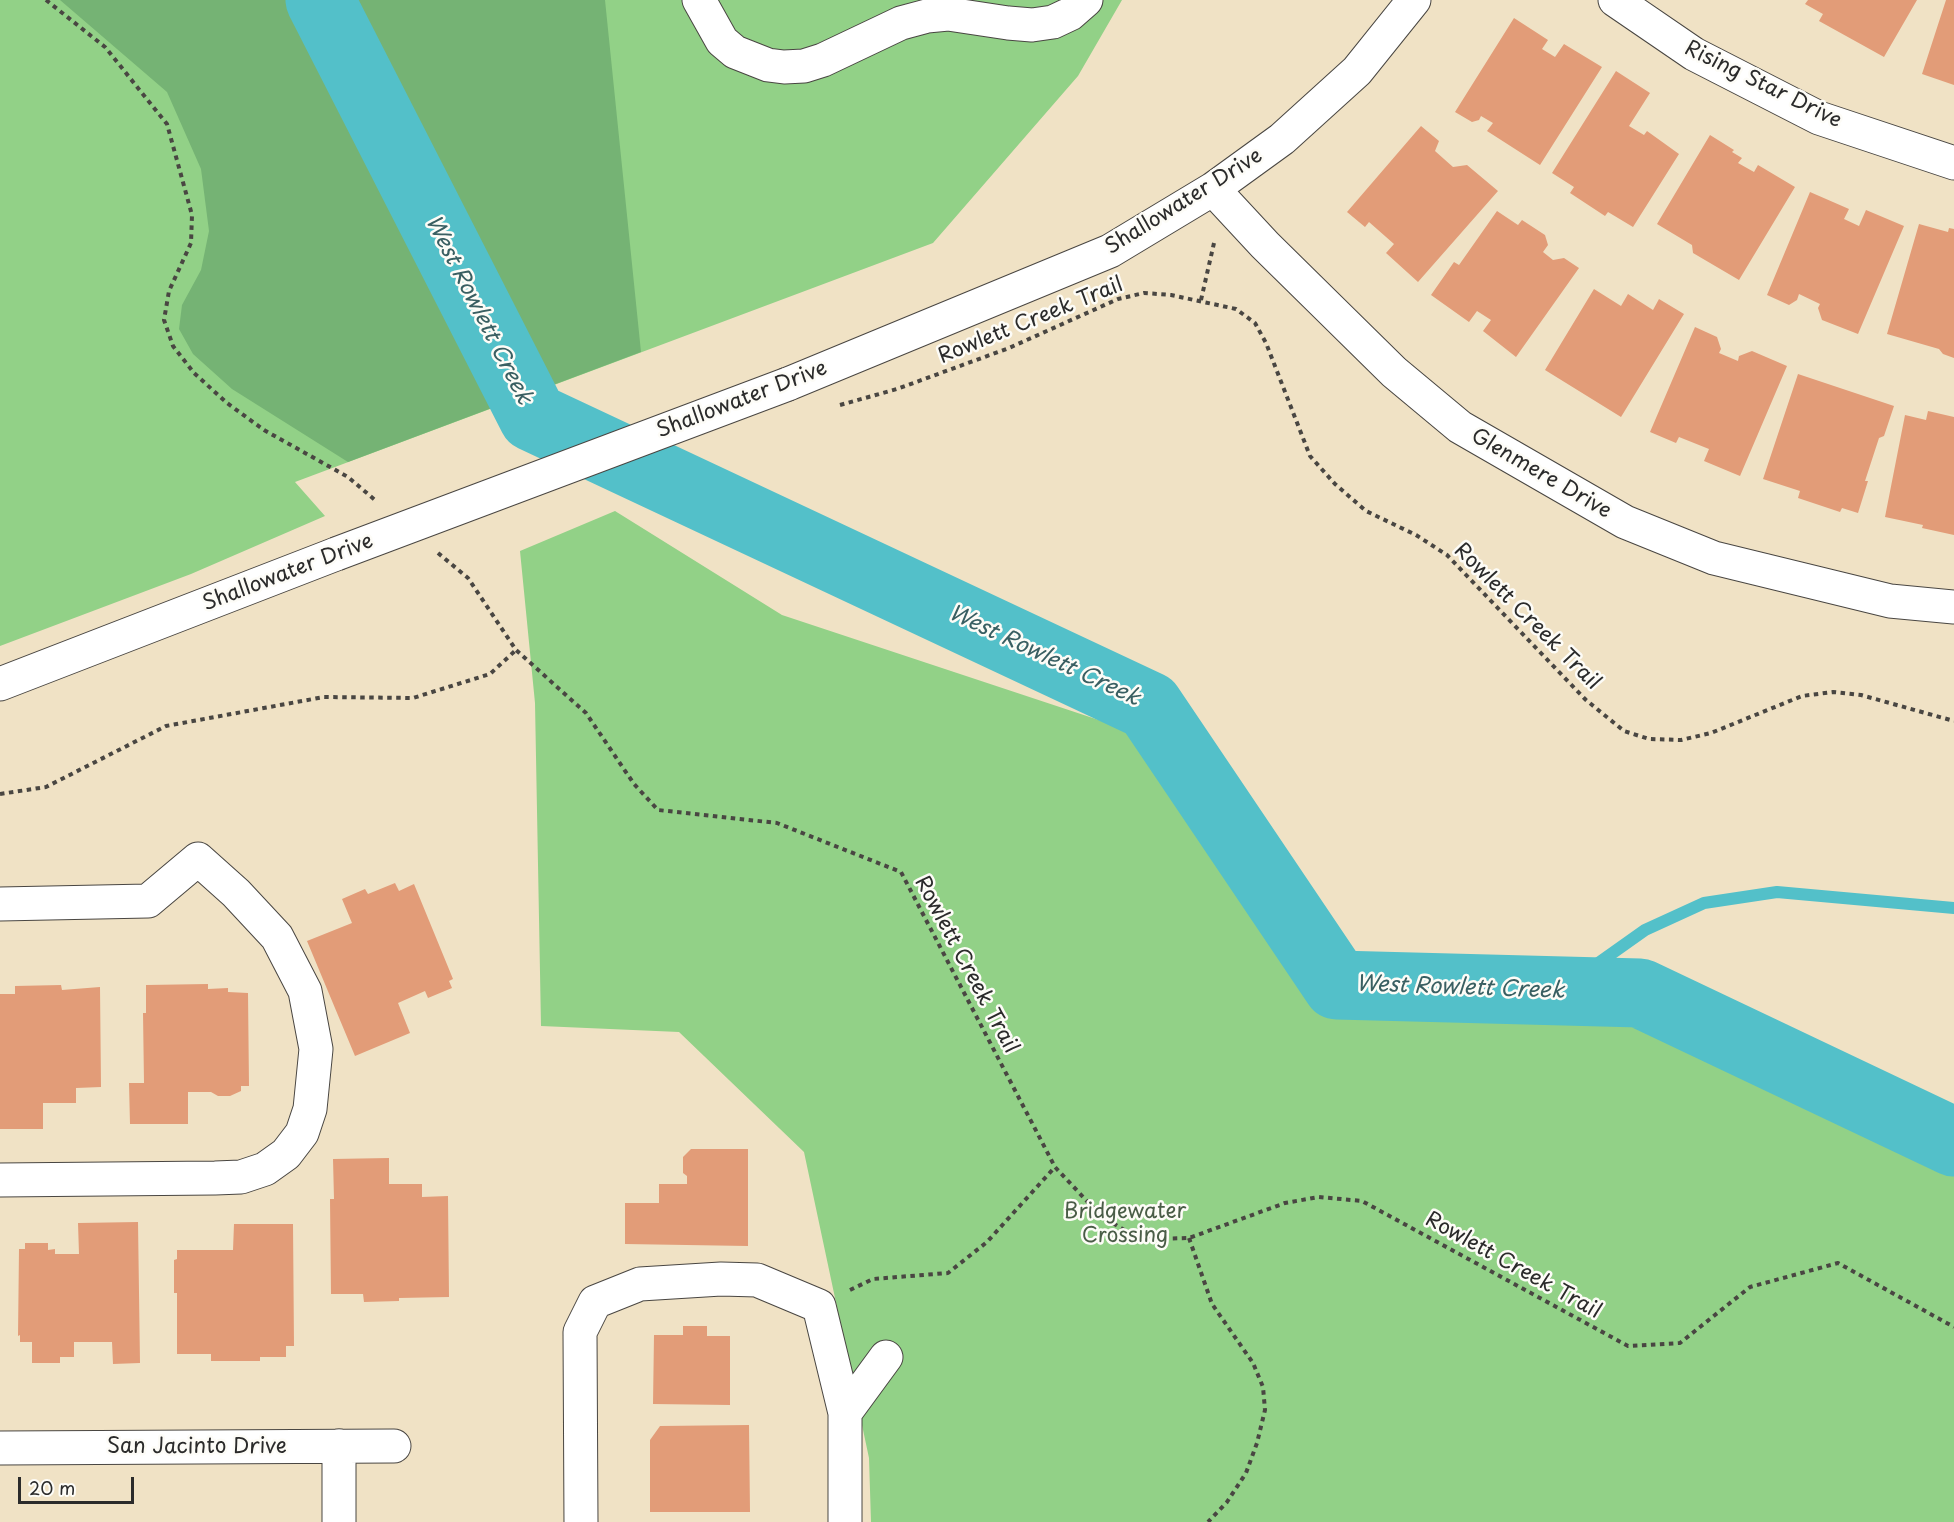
<!DOCTYPE html>
<style>
body{margin:0}
#map{position:relative;width:1954px;height:1522px;overflow:hidden;background:#f0e2c5;font-family:"Playpen Sans",sans-serif}
canvas{display:block}
.scale{position:absolute;left:18px;top:1477px;width:116px;height:27px;box-sizing:border-box;border:3px solid #2b2b2b;border-top:0;padding-left:8px;font-size:18px;line-height:21px;white-space:nowrap;color:#2b2b2b;-webkit-text-stroke:4px #fdfcf7;paint-order:stroke}
</style>
<div id="map">
<canvas width="1954" height="1522"></canvas>
<div class="scale">20 m</div>
</div>
<script>
const c = document.querySelector('canvas').getContext('2d');
c.lineJoin = 'round';
function fillPath(path, color) { c.fillStyle = color; c.fill(path, 'evenodd'); }
const toPath = rows => new Path2D(rows.map(r => 'M' + r).join(''));
function trace(path, color, width, dash) { c.strokeStyle = color; c.lineWidth = width; c.lineCap = dash ? 'butt' : 'round'; c.setLineDash(dash || []); c.stroke(path); }
function label(font, color, halo, rows, align = 'center') {
  c.font = font + ' "Playpen Sans",sans-serif'; c.lineWidth = 5; c.setLineDash([]); c.textBaseline = 'middle'; c.strokeStyle = halo; c.fillStyle = color; for (const [text, x, y, turn = 0] of rows) {
    c.save(); c.translate(x, y); c.rotate((+turn || 0) * Math.PI / 180); c.textAlign = isNaN(turn) ? turn : align; if (halo) c.strokeText(text, 0, 0); c.fillText(text, 0, 0); c.restore();
  }
}
fillPath(toPath([
 [0,0,1122,0,1078,76,933,243,295,482,325,516,191,574,0,646],
 [615,511,782,615,1126,729,1318,998,1642,1010,1954,1176,1954,1522,871,1522,869,1458,804,1152,679,1032,541,1026,535,703,520,551]
]), '#92d187');
fillPath(toPath([
 [60,0,605,0,641,352,348,462,232,389,193,354,179,329,182,305,201,270,209,231,201,169,167,92]
]), '#75b374');
trace(toPath([
 [1559,991,1645,930,1704,903,1777,892,1954,908]
]), '#53c0c9', 12);
trace(toPath([
 [320,0,533,417,1149,706,1337,985,1640,993,1954,1142]
]), '#53c0c9', 69);
fillPath(toPath([
 [1808,0,1917,0,1884,57,1819,21,1823,14,1805,4],
 [1946,0,1954,0,1954,85,1922,74],
 [1514,18,1548,40,1542,49,1555,57,1564,44,1602,67,1540,165,1487,131,1493,123,1481,116,1479,120,1472,122,1455,112],
 [1616,71,1650,93,1629,126,1644,135,1647,131,1679,154,1633,227,1608,212,1605,216,1570,193,1574,187,1552,173],
 [1421,126,1439,141,1435,151,1453,167,1467,165,1498,191,1418,282,1386,253,1394,244,1369,222,1365,227,1347,212],
 [1710,135,1734,150,1732,152,1742,158,1738,163,1754,172,1758,165,1795,187,1739,280,1693,253,1692,245,1657,224],
 [1810,192,1849,209,1844,219,1859,226,1866,210,1904,226,1858,334,1822,320,1818,308,1820,304,1799,294,1797,300,1789,305,1767,295],
 [1497,211,1518,225,1522,220,1545,235,1548,245,1543,252,1553,260,1564,258,1579,268,1516,357,1483,331,1491,320,1477,311,1469,322,1431,295,1454,262,1459,265],
 [1919,224,1948,232,1949,228,1954,229,1954,358,1943,354,1939,349,1887,334],
 [1594,289,1621,306,1628,294,1653,310,1659,299,1684,314,1621,417,1545,370],
 [1695,327,1717,337,1721,349,1719,353,1738,361,1739,356,1752,351,1787,366,1740,476,1704,461,1709,449,1679,437,1676,443,1650,432],
 [1798,374,1894,406,1884,436,1879,438,1865,481,1868,481,1858,513,1842,508,1840,512,1798,498,1800,491,1763,479],
 [1928,411,1954,417,1954,535,1922,528,1923,525,1885,517,1905,415,1926,420],
 [395,883,399,891,414,884,453,979,449,981,452,988,428,998,425,991,398,1003,410,1033,355,1056,307,941,352,923,342,899,365,889,368,894],
 [208,984,208,989,228,988,228,992,248,993,249,1086,241,1086,241,1091,230,1096,218,1096,211,1092,188,1092,188,1124,130,1124,129,1083,144,1083,143,1013,146,1013,146,985],
 [61,985,62,990,100,987,101,1087,76,1088,76,1103,43,1103,43,1129,0,1129,0,994,15,994,15,986],
 [691,1149,748,1149,748,1246,625,1244,625,1203,659,1203,659,1184,687,1184,687,1176,683,1173,683,1157],
 [389,1158,389,1184,422,1184,422,1197,448,1196,449,1297,399,1298,399,1301,364,1302,363,1294,331,1294,330,1199,334,1199,333,1159],
 [138,1222,140,1363,113,1364,112,1342,74,1342,74,1357,60,1357,60,1363,32,1363,32,1342,20,1342,20,1335,18,1336,19,1249,25,1249,25,1243,48,1243,48,1250,55,1249,55,1254,79,1254,78,1223],
 [234,1224,293,1224,294,1346,286,1346,286,1357,260,1357,260,1361,211,1361,211,1354,177,1354,177,1293,174,1293,174,1260,177,1259,177,1250,233,1250],
 [683,1326,707,1326,707,1336,730,1336,730,1405,653,1404,654,1335,683,1335],
 [749,1425,750,1512,650,1512,650,1440,660,1426]
]), '#e29c78');
const minor = toPath([
 [699,0,722,41,735,52,768,65,784,67,804,66,823,60,901,23,927,16,948,14,1008,23,1032,25,1053,22,1070,14,1086,0],
 [1615,0,1694,54,1819,118,1954,163],
 [1213,189,1265,245,1394,372,1460,427,1625,522,1714,558,1890,601,1954,607],
 [788,384,1110,251,1213,189,1282,139,1357,71,1414,0],
 [0,684,336,554],
 [0,904,148,901,198,859,236,893,277,937,305,991,316,1049,310,1109,302,1133,286,1154,265,1169,241,1177,215,1178,0,1180],
 [339,1446,339,1522],
 [0,1448,394,1446],
 [581,1522,580,1332,595,1302,640,1284,721,1279,757,1280,819,1306,845,1413],
 [845,1522,845,1413,886,1357]
]);
trace(minor, '#494642', 35);
trace(toPath([
 [46,0,105,47,167,124,192,215,191,243,169,291,164,320,173,346,194,373,227,403,264,430,348,477,375,500],
 [1201,300,1214,243],
 [840,405,897,389,1009,348,1118,299,1144,293,1171,295,1236,309,1255,323,1266,343,1310,456,1335,484,1366,511,1416,535,1447,555,1586,700,1624,731,1649,739,1681,740,1711,733,1802,696,1833,692,1861,695,1954,721],
 [438,553,468,578,516,650,586,713,634,784,658,810,777,823,901,872,1055,1167,1100,1215,1124,1230,1151,1239,1189,1238,1285,1203,1319,1197,1362,1201,1628,1346,1680,1343,1750,1287,1838,1263,1954,1327],
 [0,794,46,787,166,726,324,697,413,698,490,674,516,650],
 [1189,1238,1212,1304,1253,1363,1263,1387,1265,1410,1257,1443,1246,1473,1227,1502,1208,1522],
 [850,1290,873,1279,948,1273,987,1242,1055,1167]
]), '#494642', 4, [4.5, 4.5]);
trace(minor, '#fff', 33);
const minorBridge = toPath([
 [336,554,788,384]
]);
trace(minorBridge, '#494642', 35, []);
trace(minorBridge, '#fff', 33);
label('21px', '#2b2b2b', '#fdfcf7', [
 ["Rising Star Drive",1763,85,26],
 ["Shallowater Drive",1184,202,-32],
 ["Rowlett Creek Trail",1031,321,-22],
 ["Shallowater Drive",742,400,-21],
 ["Glenmere Drive",1541,474,30],
 ["Shallowater Drive",288,573,-21],
 ["Rowlett Creek Trail",1527,617,45],
 ["Rowlett Creek Trail",966,965,62],
 ["Rowlett Creek Trail",1513,1266,29],
 ["San Jacinto Drive",197,1447]
]);
label('21px', '#4a5d47', '#fdfcf7', [
 ["Bridgewater",1125,1212],
 ["Crossing",1125,1236]
]);
label('italic 22px', '#395f62', '#fdfcf7', [
 ["West Rowlett Creek",478,310,63],
 ["West Rowlett Creek",1044,656,25],
 ["West Rowlett Creek",1460,988,2]
]);
</script>
